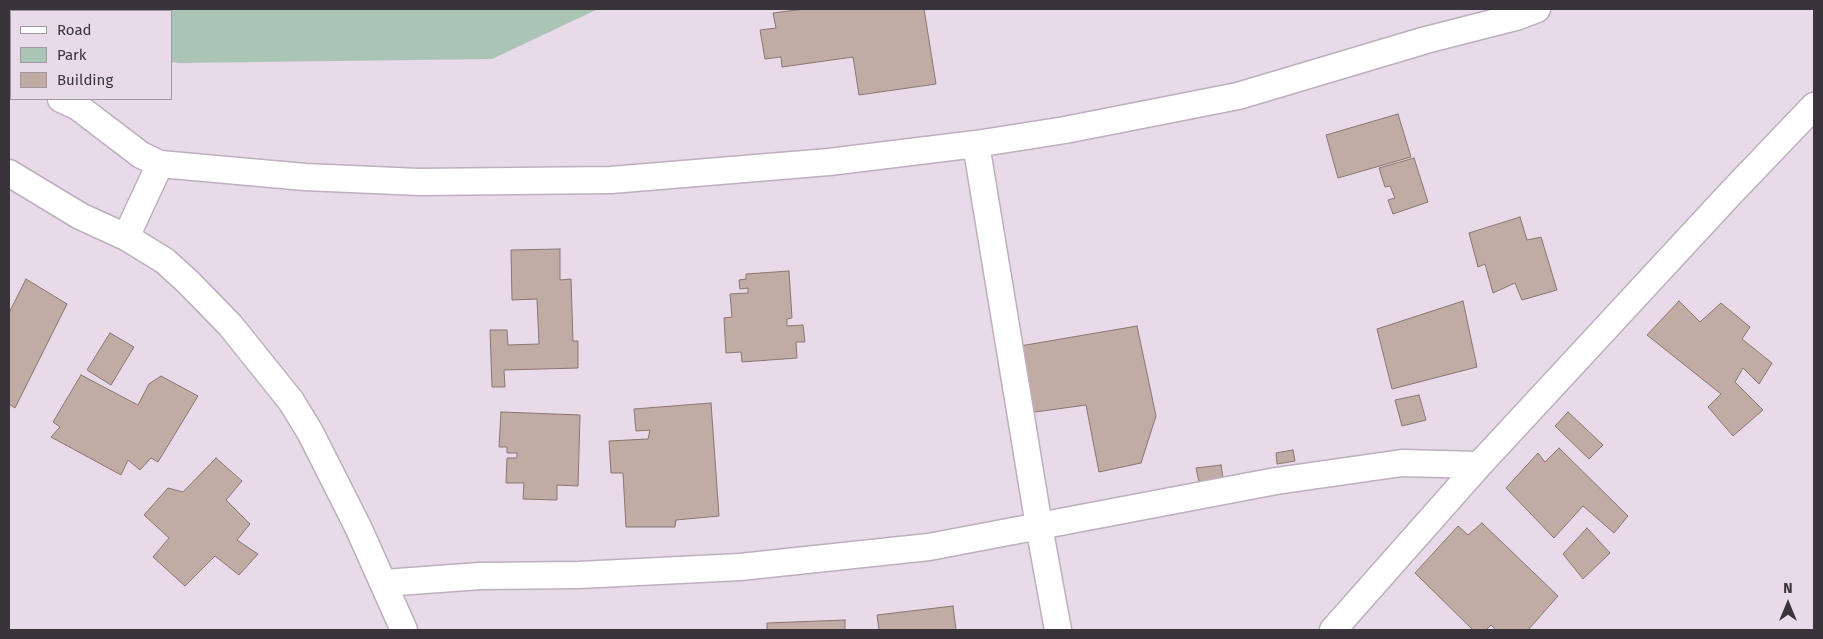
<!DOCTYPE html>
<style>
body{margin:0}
#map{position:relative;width:1823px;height:639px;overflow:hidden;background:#e8dae9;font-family:"Fira Sans",sans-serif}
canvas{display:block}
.frame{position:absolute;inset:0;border:10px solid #393439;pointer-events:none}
.legend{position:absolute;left:10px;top:10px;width:162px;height:90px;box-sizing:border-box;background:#e8dae9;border:1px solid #a298a3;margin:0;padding:6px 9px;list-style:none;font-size:15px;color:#393439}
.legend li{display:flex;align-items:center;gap:10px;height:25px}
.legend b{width:25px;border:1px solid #a298a3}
.north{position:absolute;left:1763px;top:579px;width:50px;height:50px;-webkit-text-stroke:4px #e8dae9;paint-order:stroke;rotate:0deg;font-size:14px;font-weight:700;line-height:20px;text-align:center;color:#393439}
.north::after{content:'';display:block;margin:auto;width:18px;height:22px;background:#393439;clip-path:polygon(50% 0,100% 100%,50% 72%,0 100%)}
</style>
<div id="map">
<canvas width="1823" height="639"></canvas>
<div class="frame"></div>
<ul class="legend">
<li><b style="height:6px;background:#fff"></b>Road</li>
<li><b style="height:14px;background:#aac5b5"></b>Park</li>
<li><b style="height:14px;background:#c0aba5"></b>Building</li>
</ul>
<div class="north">N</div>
</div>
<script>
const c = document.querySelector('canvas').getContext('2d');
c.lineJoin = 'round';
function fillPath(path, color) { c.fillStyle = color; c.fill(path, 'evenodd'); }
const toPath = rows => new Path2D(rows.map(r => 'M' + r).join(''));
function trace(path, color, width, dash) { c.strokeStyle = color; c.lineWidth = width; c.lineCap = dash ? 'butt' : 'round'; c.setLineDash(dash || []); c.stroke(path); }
fillPath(toPath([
 [9,9,598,9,492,59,180,63,171,62,171,11,11,11,11,42,9,42]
]), '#aac5b5');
const building = toPath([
 [804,9,924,9,936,84,859,95,853,57,782,67,781,57,765,59,760,30,776,28,773,13,804,9],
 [1398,114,1411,157,1338,178,1326,135,1398,114],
 [1414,158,1428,202,1393,214,1388,200,1395,198,1390,186,1385,187,1379,168,1414,158],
 [1520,217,1527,240,1541,237,1557,290,1522,300,1515,283,1493,293,1485,264,1478,267,1469,233,1520,217],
 [560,249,560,280,571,279,573,341,578,341,578,368,504,370,505,387,492,387,490,330,507,330,508,345,539,344,537,299,512,300,511,250,560,249],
 [789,271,792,318,787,319,787,326,803,325,805,342,796,342,797,358,742,362,741,352,726,353,724,318,732,317,730,294,748,293,748,288,740,289,739,280,746,279,746,274,789,271],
 [26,279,67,304,15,408,9,404,9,313,26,279],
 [1463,301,1477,367,1392,389,1377,329,1463,301],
 [1679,301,1700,322,1721,303,1750,327,1742,339,1772,363,1759,384,1743,368,1735,382,1763,410,1733,436,1708,407,1721,394,1647,335,1679,301],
 [1137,326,1156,416,1141,463,1099,472,1086,405,1028,413,1020,346,1137,326],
 [110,333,134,347,111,385,87,370,110,333],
 [81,375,138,405,149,384,161,376,198,396,158,462,151,458,140,470,128,460,121,475,51,437,60,427,53,422,81,375],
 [1419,395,1426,420,1402,426,1395,400,1419,395],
 [711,403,719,516,676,520,675,527,626,527,623,473,611,473,609,441,648,439,650,430,636,431,634,409,711,403],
 [501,412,580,415,578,486,557,485,557,500,523,499,524,483,506,483,507,458,517,458,517,453,507,453,507,447,499,447,501,412],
 [1568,412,1603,445,1589,459,1555,426,1568,412],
 [1559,448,1628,516,1614,533,1583,506,1554,538,1506,488,1538,453,1545,462,1559,448],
 [1293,450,1295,461,1277,464,1276,453,1293,450],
 [216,458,242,481,226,500,250,524,237,540,258,554,239,575,215,556,185,586,153,557,169,538,144,515,168,488,183,492,216,458],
 [1221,465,1223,478,1199,482,1196,468,1221,465],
 [1482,523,1558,596,1528,630,1496,630,1491,625,1486,630,1473,630,1415,573,1458,526,1468,535,1482,523],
 [1587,528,1610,553,1583,579,1563,554,1587,528],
 [953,606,956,630,879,630,877,615,953,606],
 [845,620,845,630,767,630,767,623,845,620]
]);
fillPath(building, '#c0aba5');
trace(building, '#897670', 1);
const minor = toPath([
 [28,11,29,9],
 [9,56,11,50],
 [61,99,78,107,141,155,160,164,305,177,419,182,611,180,829,162,976,144,1065,130,1238,96,1426,40,1516,17,1537,9],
 [976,144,1039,526,1058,630],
 [9,173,80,216,126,237,165,261,188,282,230,325,291,401,310,432,358,527,404,630],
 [126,237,160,164],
 [384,583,480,576,579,575,740,567,929,547,1276,481,1402,463,1479,465],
 [1333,630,1479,465,1729,195,1814,106]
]);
trace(minor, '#bdafbe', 29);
trace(minor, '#fff', 26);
</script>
